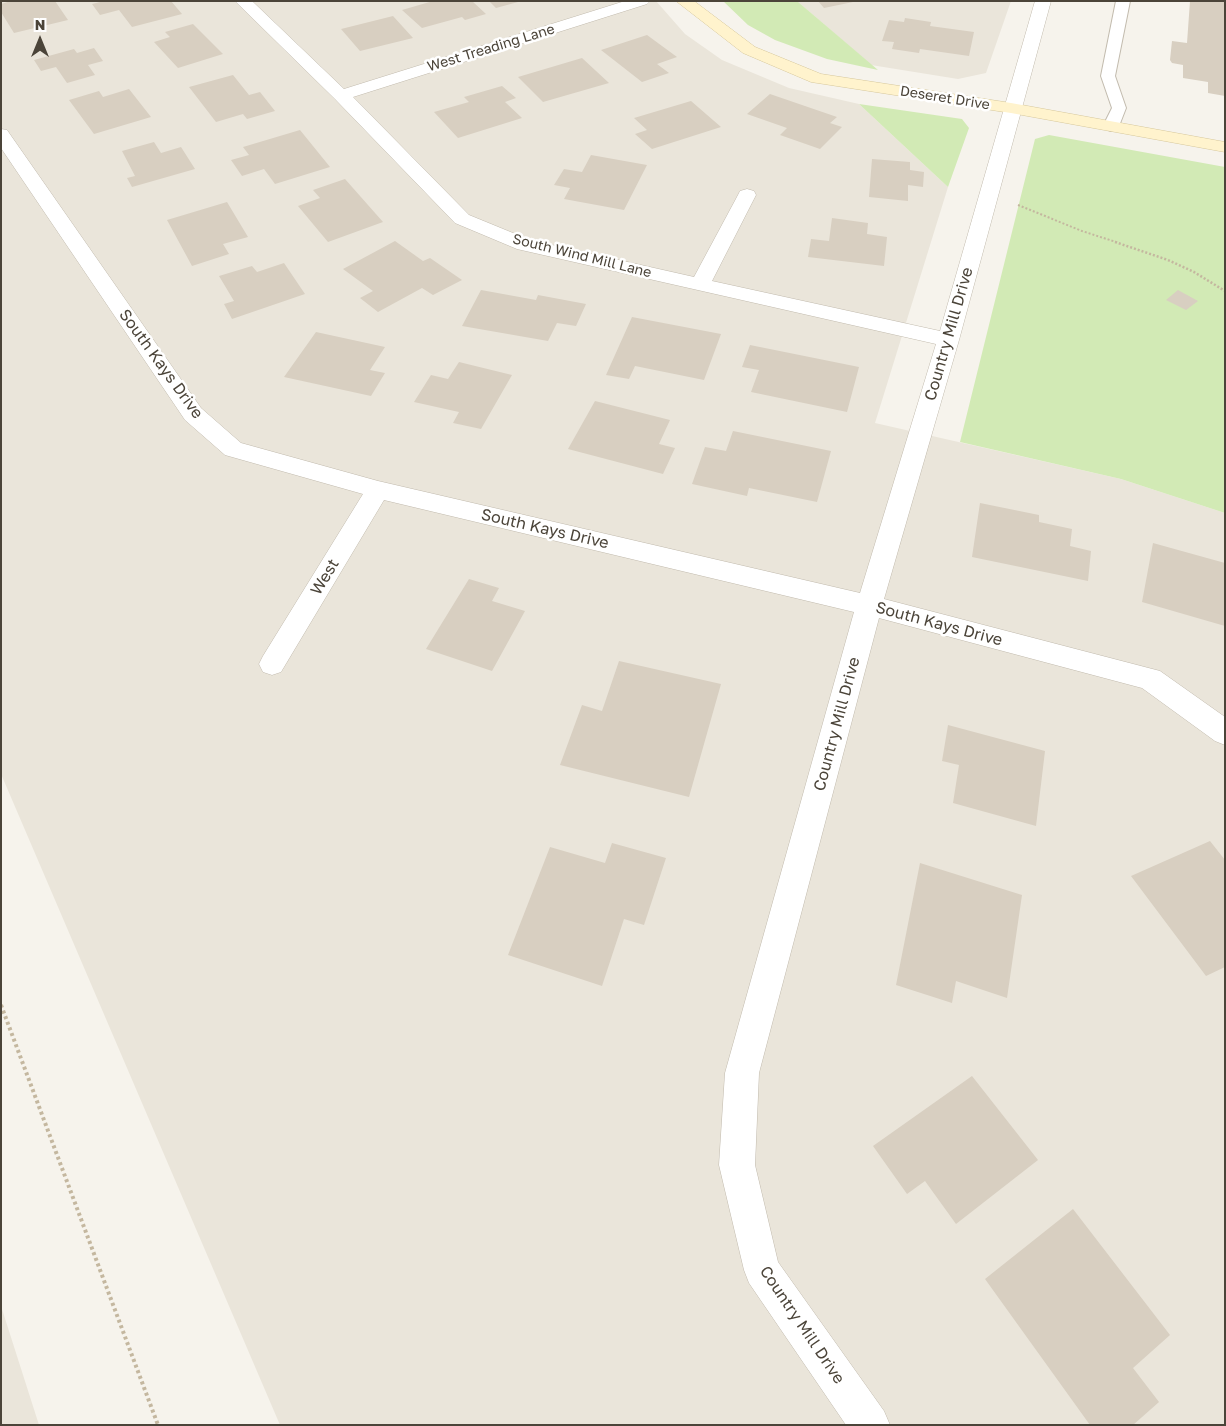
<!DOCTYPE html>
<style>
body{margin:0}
#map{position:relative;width:1226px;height:1426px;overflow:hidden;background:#f6f3ec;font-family:"Golos Text",sans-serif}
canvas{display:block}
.frame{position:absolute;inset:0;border:2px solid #4b4439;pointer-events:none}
.north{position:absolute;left:15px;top:15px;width:50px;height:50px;-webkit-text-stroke:4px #fff;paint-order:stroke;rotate:0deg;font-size:14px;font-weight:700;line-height:20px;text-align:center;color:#4b4439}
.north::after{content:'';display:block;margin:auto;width:18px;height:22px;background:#4b4439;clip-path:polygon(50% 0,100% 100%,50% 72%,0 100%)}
</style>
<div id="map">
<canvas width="1226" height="1426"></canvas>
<div class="frame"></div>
<div class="north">N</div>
</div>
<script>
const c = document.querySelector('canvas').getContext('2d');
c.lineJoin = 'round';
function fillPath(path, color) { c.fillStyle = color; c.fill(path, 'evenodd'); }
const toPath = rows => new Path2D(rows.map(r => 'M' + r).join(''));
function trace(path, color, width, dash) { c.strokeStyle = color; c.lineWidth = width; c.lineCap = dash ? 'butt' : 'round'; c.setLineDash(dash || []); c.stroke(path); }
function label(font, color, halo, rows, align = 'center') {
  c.font = font + ' "Golos Text",sans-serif'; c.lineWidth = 5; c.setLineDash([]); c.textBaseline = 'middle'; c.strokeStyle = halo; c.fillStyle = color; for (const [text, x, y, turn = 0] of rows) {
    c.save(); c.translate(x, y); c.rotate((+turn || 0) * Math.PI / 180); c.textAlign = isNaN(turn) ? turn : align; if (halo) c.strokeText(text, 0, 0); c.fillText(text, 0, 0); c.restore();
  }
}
fillPath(toPath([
 [1,1,656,1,685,34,722,60,789,88,859,104,948,187,875,423,1121,479,1225,513,1225,1425,280,1425,1,774],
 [797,1,1011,1,986,73,958,79,871,65],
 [1,1306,39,1425,1,1425]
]), '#eae5da');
fillPath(toPath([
 [723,1,797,1,878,70,827,59,775,40,748,25],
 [859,104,962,119,969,128,948,187],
 [1049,135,1225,167,1225,513,1121,479,960,442,1035,139]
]), '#d2eab5');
fillPath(toPath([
 [11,1,55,1,68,20,14,33,1,12,1,4],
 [104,1,171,1,182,14,132,27,119,10,100,15,92,4],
 [433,1,472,1,486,14,465,20,462,17,422,28,402,10],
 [489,1,518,1,518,2,496,8],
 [818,1,852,1,853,2,824,8],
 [1190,1,1225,1,1225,96,1208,93,1208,82,1183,78,1183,65,1172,63,1170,60,1172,41,1187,43],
 [393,16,413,38,360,51,341,29],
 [905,18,931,22,930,26,974,32,969,56,920,49,919,53,892,49,894,42,882,41,889,20,904,22],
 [193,24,223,54,178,68,154,42,170,37,165,32],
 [647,35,677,57,657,64,669,73,642,82,601,50],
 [94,48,103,61,88,65,95,75,67,83,56,67,41,71,34,60,74,49,77,53],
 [582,58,609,83,543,102,518,77],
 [233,75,249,95,260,92,275,111,247,119,243,114,216,122,189,87],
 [502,86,516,98,505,102,522,118,458,138,434,112,469,102,464,97],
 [129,89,151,117,94,134,69,100,99,91,103,97],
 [770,94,837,117,830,123,842,127,820,149,780,135,787,128,747,114],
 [691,101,721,127,652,149,635,134,647,130,634,118],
 [300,130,330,167,275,184,264,169,242,176,231,160,249,155,243,147],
 [154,142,161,153,181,147,195,169,132,187,127,178,135,176,122,151],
 [591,155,647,165,624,210,564,199,570,188,554,185,564,169,582,172],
 [872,159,910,162,910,170,924,172,923,187,908,185,908,201,869,197],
 [345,179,383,222,328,242,298,206,320,198,313,190],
 [227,202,248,237,223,244,229,254,192,266,167,220],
 [832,218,868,223,867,234,887,237,884,266,808,257,811,239,829,241],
 [395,241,423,261,430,258,462,280,433,295,422,288,378,312,360,298,373,291,343,269],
 [284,263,305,294,232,319,224,304,234,301,219,276,252,266,257,272],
 [481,290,536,300,538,295,586,304,576,326,557,323,548,341,462,326],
 [1178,290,1198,301,1186,310,1166,300],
 [632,317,721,334,704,380,635,366,629,379,606,375],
 [316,332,385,347,370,370,385,373,371,396,284,377],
 [750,345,859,367,847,412,751,392,759,370,742,367],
 [459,362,512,375,481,429,453,423,459,412,414,402,431,375,448,379],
 [595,401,670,420,659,444,675,448,663,474,568,449],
 [733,431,831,451,817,502,749,488,747,496,692,484,705,447,726,451],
 [980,503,1039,515,1039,522,1072,529,1070,546,1091,551,1088,581,972,557],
 [1153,543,1225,563,1225,626,1142,602],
 [469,579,499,588,492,601,525,611,492,671,426,649],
 [619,661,721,684,689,797,560,765,582,705,602,711],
 [948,725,1045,751,1036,826,953,803,959,765,942,761],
 [1210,841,1225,860,1225,967,1206,976,1131,876],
 [612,843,666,858,644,925,624,919,602,986,508,955,550,847,605,863],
 [920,863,1022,895,1007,998,956,981,952,1003,896,985],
 [972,1076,1038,1160,956,1224,925,1181,907,1194,873,1146],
 [1073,1209,1170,1335,1133,1368,1159,1402,1133,1425,1090,1425,985,1279]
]), '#d8cfc1');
const lane = toPath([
 [1116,1,1130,1,1115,76,1126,108,1119,126,1116,129,1111,131,1106,129,1103,126,1112,108,1101,76,1116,1]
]);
const street = toPath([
 [235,1,252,1,344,89,625,1,650,1,647,4,353,97,469,215,530,240,694,277,738,195,740,191,747,189,754,191,756,195,712,281,940,331,1035,1,1051,1,959,340,884,599,1160,671,1225,717,1225,745,1215,741,1142,688,879,618,759,1073,755,1165,778,1262,884,1411,890,1425,846,1425,749,1283,744,1270,719,1165,725,1073,854,612,384,500,281,672,272,675,263,672,259,664,263,656,363,494,225,455,185,420,1,148,1,129,7,130,201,408,241,443,378,481,860,593,936,344,517,249,455,223,335,99,235,1]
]);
const secondary = toPath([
 [676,1,694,1,755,47,821,74,1011,103,1225,142,1225,152,1011,113,811,82,743,53,676,1]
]);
trace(lane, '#c2bbae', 2);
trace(street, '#c2bbae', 1);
trace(secondary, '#d6c79b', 1);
trace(toPath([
 [1018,205,1082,231,1119,243]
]), '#c4b79f', 2, [2, 2]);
trace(toPath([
 [1115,242,1168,260,1194,272,1225,291]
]), '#c4b79f', 2.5, [2, 2]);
trace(toPath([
 [1,1005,158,1425]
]), '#c4b79f', 4, [3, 3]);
fillPath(lane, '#fff');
fillPath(street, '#fff');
fillPath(secondary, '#fff3cd');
label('14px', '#4b4439', '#fff', [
 ["West Treading Lane",491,48,-17],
 ["Deseret Drive",945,98,9],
 ["South Wind Mill Lane",582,256,14]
]);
label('16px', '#4b4439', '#fff', [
 ["Country Mill Drive",949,334,-74],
 ["South Kays Drive",161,364,54],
 ["South Kays Drive",545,529,13],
 ["West",325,577,-59],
 ["South Kays Drive",939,624,15],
 ["Country Mill Drive",837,724,-75],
 ["Country Mill Drive",802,1325,56]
]);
</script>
